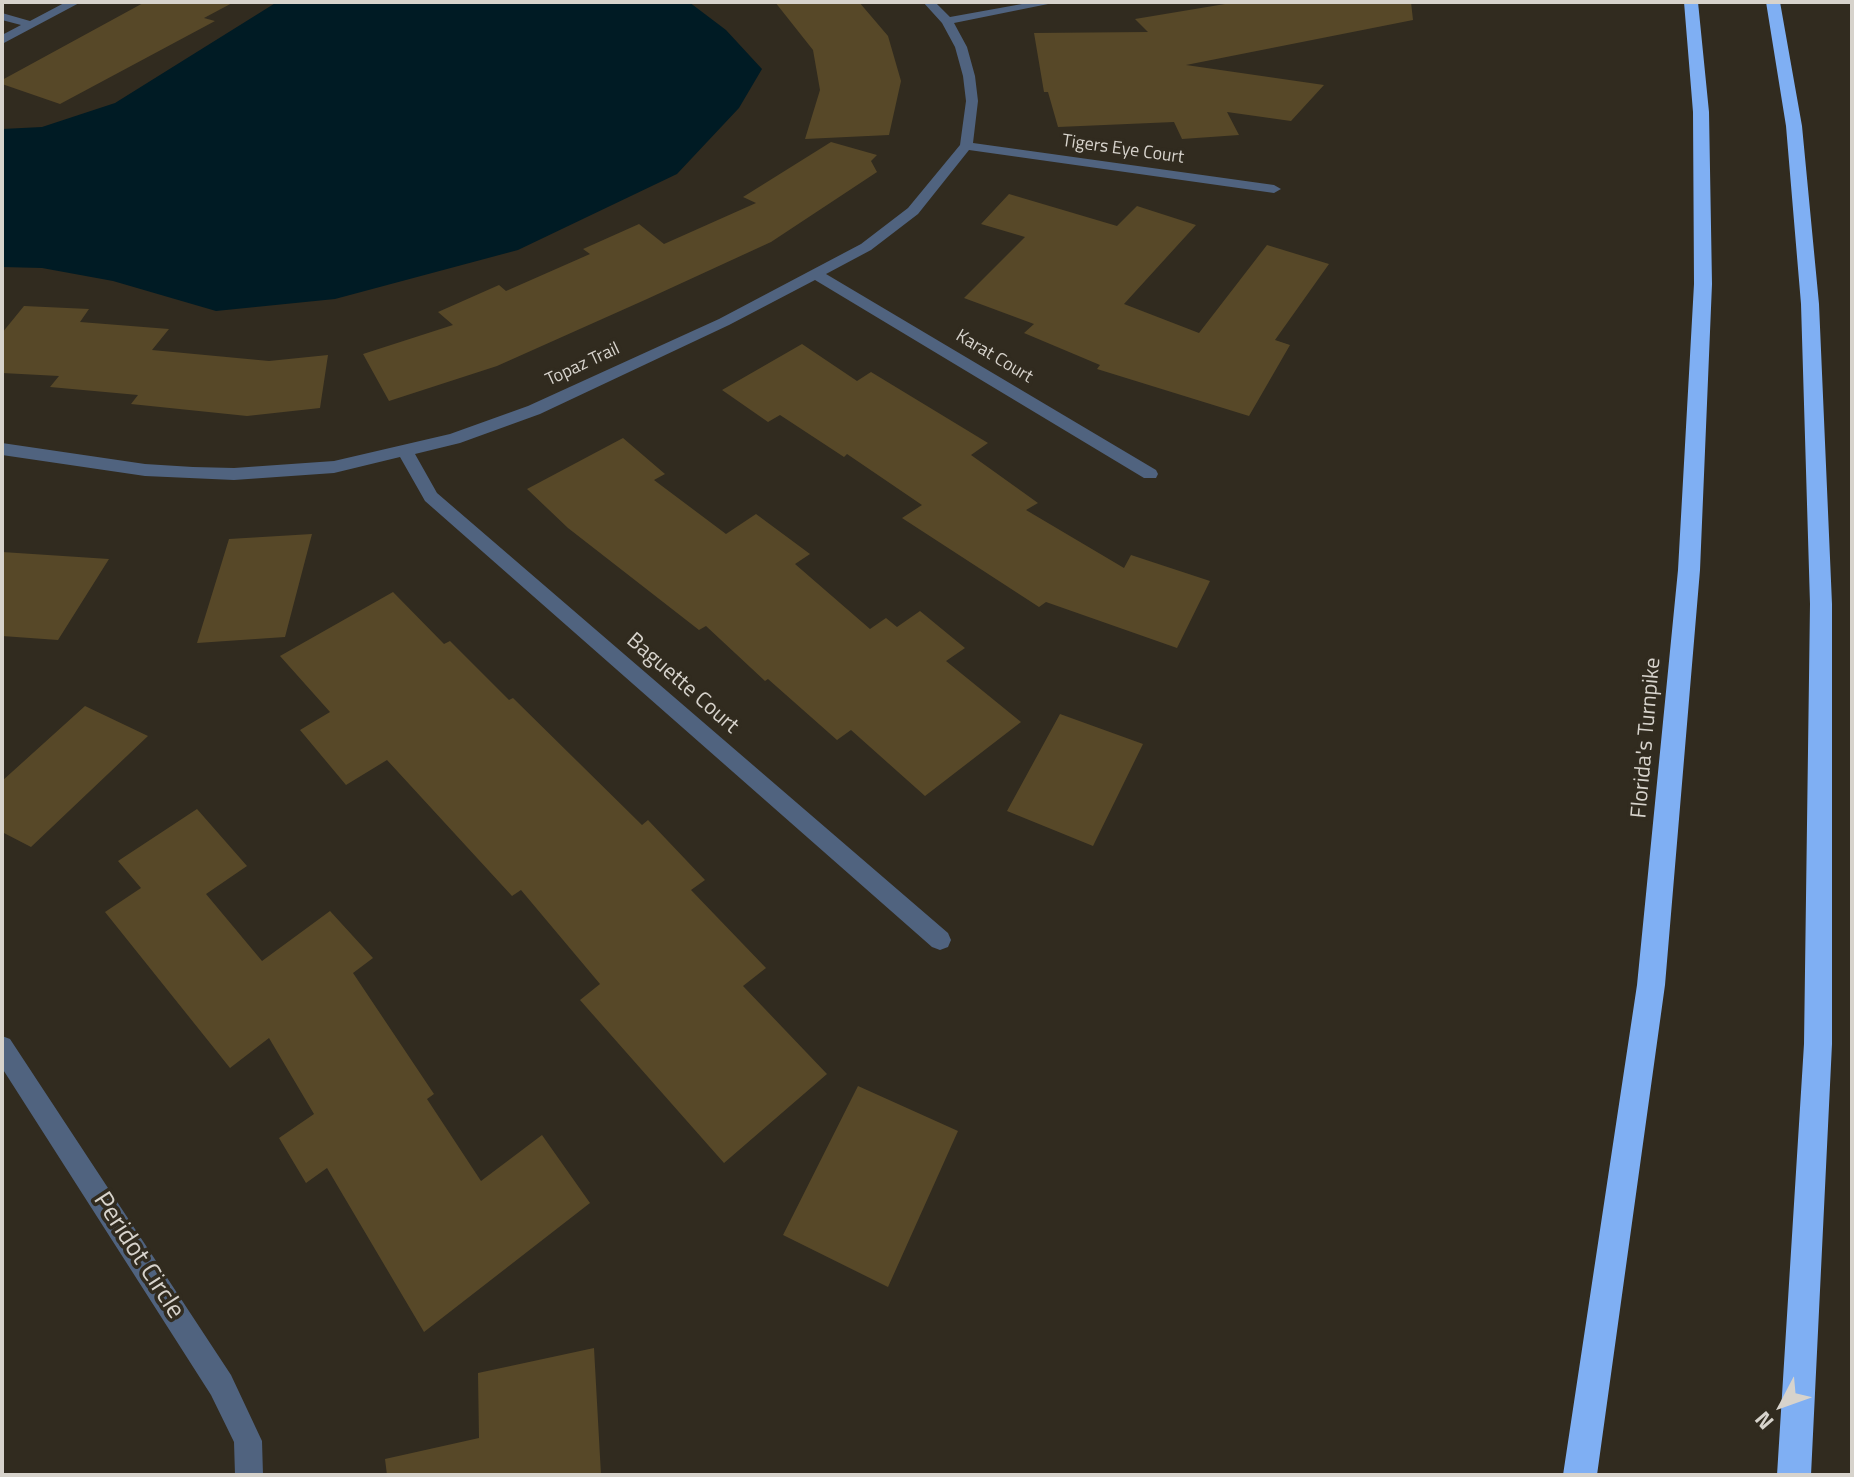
<!DOCTYPE html>
<style>
body{margin:0}
#map{position:relative;width:1854px;height:1477px;overflow:hidden;background:#312b1f;font-family:"Titillium Web",sans-serif}
canvas{display:block}
.frame{position:absolute;inset:0;border:4px solid #d7d3cc;pointer-events:none}
.north{position:absolute;left:1742px;top:1365px;width:80px;height:80px;-webkit-text-stroke:6px #312b1f;paint-order:stroke;rotate:229deg;font-size:22px;font-weight:700;line-height:32px;text-align:center;color:#d7d3cc}
.north::after{content:'';display:block;margin:auto;width:28px;height:36px;background:#d7d3cc;clip-path:polygon(50% 0,100% 100%,50% 72%,0 100%)}
</style>
<div id="map">
<canvas width="1854" height="1477"></canvas>
<div class="frame"></div>
<div class="north">N</div>
</div>
<script>
const c = document.querySelector('canvas').getContext('2d');
c.lineJoin = 'round';
function fillPath(path, color) { c.fillStyle = color; c.fill(path, 'evenodd'); }
const toPath = rows => new Path2D(rows.map(r => 'M' + r).join(''));
function label(font, color, halo, rows, align = 'center') {
  c.font = font + ' "Titillium Web",sans-serif'; c.lineWidth = 7; c.setLineDash([]); c.textBaseline = 'middle'; c.strokeStyle = halo; c.fillStyle = color; for (const [text, x, y, turn = 0] of rows) {
    c.save(); c.translate(x, y); c.rotate((+turn || 0) * Math.PI / 180); c.textAlign = isNaN(turn) ? turn : align; if (halo) c.strokeText(text, 0, 0); c.fillText(text, 0, 0); c.restore();
  }
}
fillPath(toPath([
 [277,2,689,2,726,30,762,69,739,108,677,174,518,250,335,299,216,311,113,281,42,268,2,267,2,129,42,127,115,103]
]), '#001b24');
fillPath(toPath([
 [145,2,234,2,204,18,215,21,60,104,2,84,2,80],
 [775,2,859,2,888,36,901,81,889,135,805,139,820,90,813,50],
 [1237,2,1411,2,1413,20,1186,65,1324,85,1291,121,1227,112,1239,135,1182,139,1174,122,1058,127,1048,92,1044,92,1034,33,1148,32,1135,19],
 [831,142,877,155,871,161,877,172,771,242,647,299,497,366,389,401,363,354,453,325,438,312,499,285,506,291,590,254,583,249,639,224,664,244,756,203,743,197],
 [1009,194,1117,226,1137,206,1196,225,1124,304,1199,333,1267,245,1329,264,1275,340,1290,345,1249,416,1097,369,1100,365,1024,333,1034,324,964,298,1025,237,981,224],
 [24,306,89,309,80,322,169,329,152,350,269,361,328,355,320,408,247,416,131,404,138,395,50,387,59,376,2,373,2,333],
 [802,344,857,381,871,372,988,443,971,455,1038,503,1026,510,1124,568,1131,555,1210,581,1177,648,1046,602,1039,607,902,518,922,505,847,454,844,457,780,415,768,422,722,390],
 [623,438,665,474,654,480,726,534,756,514,810,554,795,564,870,629,886,618,897,627,920,611,965,648,946,661,1021,722,925,796,851,730,837,740,768,679,765,681,706,626,699,630,568,528,527,489],
 [312,534,285,637,197,643,229,539],
 [2,552,109,559,58,640,2,636],
 [393,592,444,644,450,641,509,700,513,698,642,825,648,820,705,880,691,890,766,968,743,986,827,1074,724,1163,580,1000,600,984,521,890,512,896,387,760,346,785,300,730,330,712,280,656],
 [85,706,148,736,31,847,2,832,2,781],
 [1060,714,1143,744,1093,846,1007,811],
 [197,809,247,866,206,894,262,961,330,911,373,958,353,973,434,1094,427,1099,481,1181,542,1135,590,1203,424,1332,327,1168,306,1183,279,1138,314,1114,269,1038,230,1068,105,912,141,888,118,861],
 [858,1086,958,1131,888,1287,783,1235],
 [594,1348,601,1475,387,1475,385,1459,479,1438,478,1373]
]), '#574828');
fillPath(toPath([
 [66,2,81,2,2,44,2,35,21,25,2,20,2,13,30,21,66,2],
 [923,2,935,2,950,17,1033,2,1058,2,954,23,967,47,975,76,978,101,973,143,1274,185,1281,189,1274,193,969,150,918,214,871,250,826,274,1156,470,1158,474,1156,478,1144,478,815,280,729,325,540,414,460,443,415,454,437,493,948,933,951,940,948,947,940,950,932,947,425,501,400,457,334,473,234,480,145,476,2,455,2,443,145,464,193,467,234,468,334,461,450,434,528,406,719,319,861,244,908,208,960,145,966,101,963,76,955,47,942,23,923,2],
 [2,1036,10,1039,231,1375,262,1441,263,1475,235,1475,234,1442,211,1395,2,1068,2,1036]
]), '#50637f');
fillPath(toPath([
 [1684,2,1698,2,1709,112,1712,284,1700,570,1665,985,1597,1475,1563,1475,1637,985,1678,570,1694,284,1693,112,1684,2],
 [1766,2,1780,2,1802,126,1819,304,1832,604,1832,1044,1811,1475,1777,1475,1804,1044,1810,604,1801,304,1786,126,1766,2]
]), '#7faff3');
label('18px', '#d7d3cc', '#312b1f', [
 ["Tigers Eye Court",1123,150,8],
 ["Karat Court",994,357,31],
 ["Topaz Trail",583,365,-25]
]);
label('22px', '#d7d3cc', '#312b1f', [
 ["Baguette Court",682,684,41],
 ["Florida's Turnpike",1647,738,-85]
]);
label('26px', '#d7d3cc', '#312b1f', [
 ["Peridot Circle",138,1256,57]
]);
</script>
